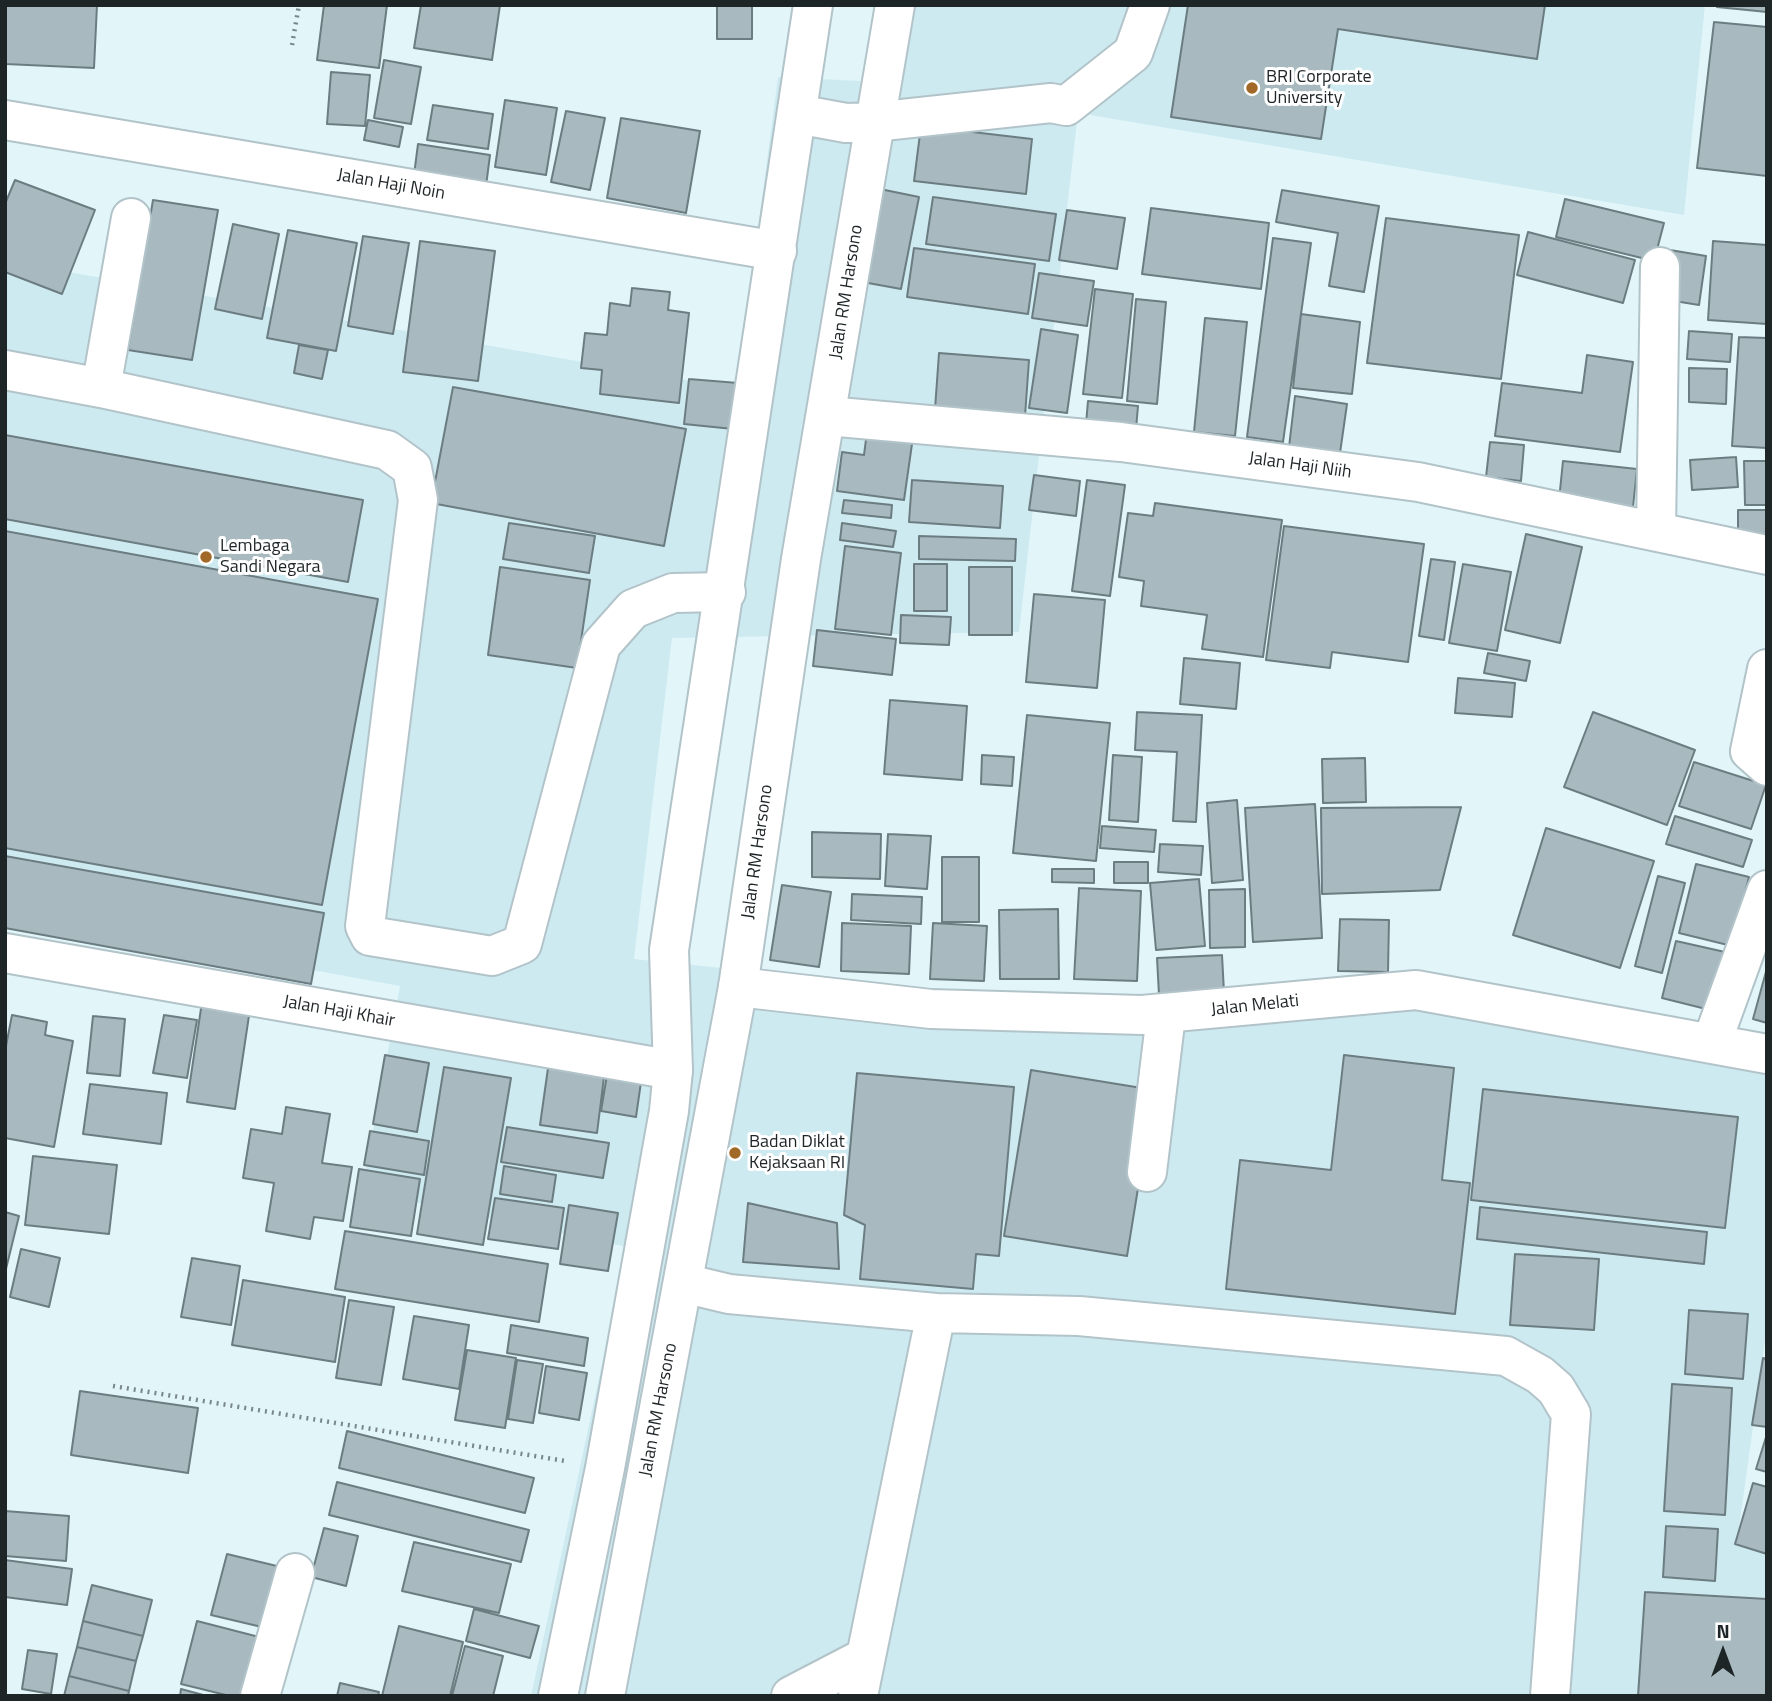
<!DOCTYPE html>
<style>
body{margin:0}
#map{position:relative;width:1772px;height:1701px;overflow:hidden;background:#e2f6fa;font-family:"Titillium Web",sans-serif}
canvas{display:block}
.frame{position:absolute;inset:0;border:7px solid #1e2527;pointer-events:none}
.north{position:absolute;left:1688px;top:1617px;width:70px;height:70px;-webkit-text-stroke:5px #fff;paint-order:stroke;rotate:0deg;font-size:19px;font-weight:700;line-height:28px;text-align:center;color:#1e2527}
.north::after{content:'';display:block;margin:auto;width:24px;height:32px;background:#1e2527;clip-path:polygon(50% 0,100% 100%,50% 72%,0 100%)}
</style>
<div id="map">
<canvas width="1772" height="1701"></canvas>
<div class="frame"></div>
<div class="north">N</div>
</div>
<script>
const c = document.querySelector('canvas').getContext('2d');
c.lineJoin = 'round';
function fillPath(path, color) { c.fillStyle = color; c.fill(path, 'evenodd'); }
const toPath = rows => new Path2D(rows.map(r => 'M' + r).join(''));
function trace(path, color, width, dash) { c.strokeStyle = color; c.lineWidth = width; c.lineCap = dash ? 'butt' : 'round'; c.setLineDash(dash || []); c.stroke(path); }
function label(font, color, halo, rows, align = 'center') {
  c.font = font + ' "Titillium Web",sans-serif'; c.lineWidth = 6; c.setLineDash([]); c.textBaseline = 'middle'; c.strokeStyle = halo; c.fillStyle = color; for (const [text, x, y, turn = 0] of rows) {
    c.save(); c.translate(x, y); c.rotate((+turn || 0) * Math.PI / 180); c.textAlign = isNaN(turn) ? turn : align; if (halo) c.strokeText(text, 0, 0); c.fillText(text, 0, 0); c.restore();
  }
}
fillPath(toPath([
 [911,5,1705,5,1684,215,1078,113,1019,632,672,638,634,959,1248,1022,1410,973,1767,1044,1767,1326,1738,1535,1767,1544,1767,1696,531,1696,627,1247,362,1191,400,986,5,914,5,261,737,389,778,77,901,83]
]), '#ceeaf1');
const building = toPath([
 [5,5,97,5,94,68,5,64,5,5],
 [324,5,387,5,379,68,317,60,324,5],
 [421,5,500,5,492,60,414,48,421,5],
 [717,5,752,5,752,39,717,39,717,5],
 [1188,5,1545,5,1537,59,1338,29,1321,139,1171,117,1188,5],
 [1717,5,1767,5,1767,12,1717,7,1717,5],
 [1714,22,1767,27,1767,176,1697,168,1714,22],
 [384,60,421,67,411,124,374,118,384,60],
 [331,72,370,75,365,126,327,124,331,72],
 [505,100,557,108,546,175,495,167,505,100],
 [433,105,493,114,488,149,427,140,433,105],
 [566,111,605,118,590,190,551,182,566,111],
 [621,118,700,131,686,213,607,198,621,118],
 [368,120,403,127,399,147,364,140,368,120],
 [921,126,1032,139,1026,194,914,181,921,126],
 [418,144,490,155,486,186,414,175,418,144],
 [15,180,95,210,62,294,5,272,5,204,15,180],
 [875,188,919,197,901,289,857,281,875,188],
 [1282,190,1379,206,1364,292,1329,286,1338,233,1276,222,1282,190],
 [933,197,1056,214,1049,261,926,244,933,197],
 [1565,199,1664,223,1654,261,1556,237,1565,199],
 [153,200,218,210,192,360,128,350,153,200],
 [1151,208,1269,223,1261,289,1142,274,1151,208],
 [1067,210,1125,218,1117,269,1059,260,1067,210],
 [1386,218,1519,235,1501,379,1367,363,1386,218],
 [233,224,279,234,262,319,215,309,233,224],
 [288,230,357,243,336,351,267,338,288,230],
 [1528,232,1635,260,1623,303,1517,275,1528,232],
 [363,236,409,243,393,334,348,326,363,236],
 [1273,238,1311,243,1283,442,1247,437,1273,238],
 [420,241,495,251,478,381,403,372,420,241],
 [1713,241,1767,245,1767,324,1708,320,1713,241],
 [914,248,1035,264,1028,314,907,297,914,248],
 [1670,250,1706,256,1699,305,1662,299,1670,250],
 [1039,273,1094,281,1087,326,1032,318,1039,273],
 [632,288,670,292,668,310,689,313,679,403,600,394,602,370,581,368,585,333,607,335,610,303,630,306,632,288],
 [1095,289,1133,294,1122,398,1083,394,1095,289],
 [1136,299,1166,302,1157,404,1127,401,1136,299],
 [1301,314,1360,322,1352,394,1293,388,1301,314],
 [1205,318,1247,322,1235,436,1194,432,1205,318],
 [1041,329,1078,335,1067,413,1029,408,1041,329],
 [1689,331,1732,334,1730,362,1687,359,1689,331],
 [1739,337,1767,338,1767,448,1732,446,1739,337],
 [299,345,328,350,322,379,294,373,299,345],
 [939,353,1029,360,1025,416,935,409,939,353],
 [1587,355,1633,362,1620,452,1495,436,1502,383,1582,393,1587,355],
 [1689,368,1727,369,1726,404,1689,402,1689,368],
 [689,379,738,383,733,429,684,424,689,379],
 [453,387,686,429,664,546,431,503,453,387],
 [1295,396,1347,404,1340,453,1289,447,1295,396],
 [1088,401,1138,406,1136,429,1086,424,1088,401],
 [867,432,913,437,904,500,837,491,842,452,864,455,867,432],
 [5,435,363,500,348,582,5,519,5,435],
 [1490,442,1524,445,1521,481,1486,477,1490,442],
 [1736,457,1738,487,1692,490,1690,460,1736,457],
 [1563,461,1637,469,1633,507,1559,500,1563,461],
 [1744,461,1767,461,1767,505,1745,505,1744,461],
 [1034,475,1080,481,1076,516,1029,510,1034,475],
 [912,480,1003,486,1000,528,909,522,912,480],
 [1087,480,1125,485,1110,596,1072,591,1087,480],
 [844,500,892,505,891,518,842,513,844,500],
 [1155,503,1282,520,1263,657,1202,649,1207,615,1141,606,1144,581,1119,577,1128,513,1153,516,1155,503],
 [1738,510,1767,510,1767,541,1738,541,1738,510],
 [509,523,595,536,589,573,503,559,509,523],
 [842,523,896,531,893,547,840,540,842,523],
 [1284,526,1424,544,1408,662,1332,652,1330,668,1266,660,1284,526],
 [5,531,378,599,322,905,5,848,5,531],
 [1526,534,1582,547,1560,643,1505,630,1526,534],
 [919,536,1016,539,1015,561,919,559,919,536],
 [845,546,901,553,891,635,835,629,845,546],
 [1431,559,1455,562,1444,640,1419,636,1431,559],
 [914,564,947,564,947,611,914,611,914,564],
 [1463,564,1511,572,1497,651,1449,643,1463,564],
 [500,567,590,580,577,668,488,655,500,567],
 [969,567,1012,567,1012,635,969,635,969,567],
 [1034,594,1105,600,1097,688,1026,682,1034,594],
 [901,615,951,617,949,645,900,643,901,615],
 [817,630,896,639,892,675,813,666,817,630],
 [1488,653,1530,661,1526,681,1484,673,1488,653],
 [1184,658,1240,663,1236,709,1180,704,1184,658],
 [1458,678,1515,683,1512,717,1455,713,1458,678],
 [890,700,967,706,962,780,884,774,890,700],
 [1137,712,1202,715,1196,822,1173,821,1177,752,1135,750,1137,712],
 [1593,712,1695,750,1667,825,1564,787,1593,712],
 [1027,715,1110,723,1096,861,1013,853,1027,715],
 [982,755,1014,757,1012,786,981,784,982,755],
 [1113,755,1142,757,1138,822,1109,820,1113,755],
 [1365,758,1366,802,1323,803,1322,759,1365,758],
 [1694,762,1766,785,1751,829,1679,806,1694,762],
 [1237,800,1243,880,1212,883,1207,803,1237,800],
 [1315,804,1322,938,1253,942,1245,808,1315,804],
 [1461,807,1440,890,1322,894,1321,808,1461,807],
 [1675,816,1752,840,1743,867,1666,844,1675,816],
 [1102,826,1156,830,1154,852,1100,848,1102,826],
 [1546,828,1654,861,1620,968,1513,935,1546,828],
 [812,832,881,834,880,879,812,877,812,832],
 [888,834,931,836,927,889,885,886,888,834],
 [1160,844,1203,846,1201,875,1158,872,1160,844],
 [5,856,324,913,311,984,5,928,5,856],
 [942,857,979,857,979,922,942,922,942,857],
 [1114,862,1148,862,1148,883,1114,883,1114,862],
 [1696,864,1749,877,1732,946,1679,933,1696,864],
 [1052,869,1094,869,1094,883,1052,882,1052,869],
 [1658,876,1685,883,1662,973,1635,966,1658,876],
 [1199,879,1205,946,1156,950,1150,883,1199,879],
 [782,885,831,892,819,967,770,960,782,885],
 [1079,888,1141,891,1137,981,1074,979,1079,888],
 [1245,889,1245,947,1210,948,1209,890,1245,889],
 [852,894,922,897,921,924,851,920,852,894],
 [1058,909,1059,979,1000,979,999,910,1058,909],
 [1340,919,1389,920,1388,972,1338,971,1340,919],
 [842,923,911,926,909,974,841,971,842,923],
 [933,923,987,926,984,981,930,979,933,923],
 [1676,941,1725,952,1710,1010,1662,998,1676,941],
 [1222,955,1224,992,1159,995,1157,958,1222,955],
 [1767,968,1767,1023,1753,1019,1767,968],
 [202,1002,250,1009,235,1109,187,1102,202,1002],
 [12,1015,47,1022,45,1035,73,1041,54,1147,5,1138,5,1051,12,1015],
 [164,1015,197,1020,187,1078,153,1073,164,1015],
 [93,1016,125,1019,120,1076,87,1073,93,1016],
 [385,1055,429,1063,417,1132,373,1124,385,1055],
 [1344,1055,1454,1068,1442,1180,1470,1183,1455,1314,1226,1289,1240,1160,1331,1170,1344,1055],
 [549,1061,605,1069,597,1133,540,1125,549,1061],
 [444,1067,511,1078,483,1245,417,1234,444,1067],
 [608,1069,642,1075,636,1117,601,1111,608,1069],
 [1031,1070,1154,1090,1127,1256,1004,1236,1031,1070],
 [857,1073,1014,1087,999,1256,976,1254,973,1289,860,1279,865,1225,844,1215,857,1073],
 [90,1084,167,1093,161,1144,83,1134,90,1084],
 [1483,1089,1738,1117,1725,1228,1471,1200,1483,1089],
 [286,1107,330,1114,322,1163,352,1167,343,1221,314,1217,310,1239,266,1231,274,1183,243,1178,251,1129,282,1134,286,1107],
 [507,1127,609,1143,603,1178,501,1162,507,1127],
 [370,1131,429,1141,424,1175,364,1165,370,1131],
 [33,1156,117,1165,109,1234,25,1225,33,1156],
 [504,1166,556,1175,552,1202,500,1194,504,1166],
 [359,1169,420,1179,411,1236,350,1227,359,1169],
 [495,1198,564,1208,558,1249,488,1239,495,1198],
 [748,1203,837,1223,839,1269,743,1262,748,1203],
 [569,1205,618,1213,608,1271,560,1264,569,1205],
 [1480,1207,1707,1232,1704,1264,1477,1239,1480,1207],
 [5,1212,19,1216,5,1273,5,1212],
 [345,1231,548,1264,539,1322,335,1289,345,1231],
 [21,1249,60,1258,49,1307,10,1297,21,1249],
 [1515,1254,1599,1259,1594,1330,1510,1325,1515,1254],
 [192,1258,240,1266,231,1325,181,1317,192,1258],
 [243,1280,345,1297,335,1362,232,1345,243,1280],
 [349,1300,394,1307,381,1385,336,1378,349,1300],
 [1689,1310,1748,1314,1743,1379,1685,1374,1689,1310],
 [414,1316,469,1325,459,1389,403,1379,414,1316],
 [511,1325,588,1338,584,1366,507,1353,511,1325],
 [467,1350,516,1358,505,1428,455,1420,467,1350],
 [1763,1358,1767,1359,1767,1427,1752,1425,1763,1358],
 [517,1360,543,1364,533,1423,508,1419,517,1360],
 [546,1366,587,1373,579,1420,539,1413,546,1366],
 [1672,1384,1732,1388,1725,1515,1664,1511,1672,1384],
 [80,1391,198,1408,188,1473,71,1455,80,1391],
 [347,1431,534,1478,525,1513,339,1468,347,1431],
 [1767,1434,1767,1472,1756,1469,1767,1434],
 [337,1482,529,1530,521,1562,329,1515,337,1482],
 [1753,1483,1767,1487,1767,1554,1735,1544,1753,1483],
 [5,1511,69,1516,66,1561,5,1556,5,1511],
 [1666,1526,1718,1529,1715,1581,1663,1577,1666,1526],
 [324,1528,358,1536,346,1586,311,1577,324,1528],
 [414,1542,511,1564,499,1613,402,1591,414,1542],
 [227,1554,281,1567,266,1628,211,1615,227,1554],
 [5,1560,72,1569,67,1605,5,1597,5,1560],
 [92,1585,152,1600,143,1636,83,1621,92,1585],
 [1645,1592,1767,1599,1767,1696,1638,1696,1645,1592],
 [474,1609,539,1626,530,1658,466,1641,474,1609],
 [83,1621,143,1636,136,1661,77,1647,83,1621],
 [197,1621,263,1638,249,1696,230,1696,181,1684,197,1621],
 [399,1626,463,1642,450,1696,382,1696,399,1626],
 [465,1646,503,1656,493,1696,452,1696,465,1646],
 [77,1647,136,1661,129,1691,69,1676,77,1647],
 [28,1650,57,1654,51,1694,22,1689,28,1650],
 [69,1676,129,1691,128,1696,64,1696,69,1676],
 [340,1683,379,1692,378,1696,337,1696,340,1683],
 [181,1689,207,1696,180,1696,181,1689]
]);
fillPath(building, '#a8babf');
trace(building, '#6c7d81', 2);
const minor = toPath([
 [5,120,777,251],
 [874,122,1051,103,1066,106,1133,53,1150,5],
 [5,370,101,388,387,450,412,468,418,500,365,926,370,936,492,956,522,944,601,645,633,609,673,593,726,592],
 [101,388,131,218],
 [827,416,1121,442,1418,482,1767,555],
 [1656,531,1660,267],
 [1767,669,1750,751,1767,766],
 [5,953,673,1070],
 [738,987,931,1009,1142,1015,1416,990,1767,1054],
 [1712,1042,1767,890],
 [1147,1172,1166,1015],
 [683,1283,729,1294,936,1313],
 [260,1696,295,1573],
 [791,1696,864,1658],
 [858,1696,936,1313,1079,1316,1506,1356,1540,1375,1556,1389,1571,1414,1550,1696]
]);
const major = toPath([
 [797,114,846,123,874,122],
 [558,1696,605,1468,669,1111,673,1070,669,950,813,5],
 [605,1696,738,987,801,559,895,5]
]);
trace(minor, '#b2c4c9', 42);
trace(major, '#b2c4c9', 42);
trace(toPath([
 [292,45,299,5],
 [113,1386,565,1461]
]), '#7a878a', 4.5, [2, 5]);
trace(minor, '#fff', 38);
trace(major, '#fff', 38);
for (const [x, y, r, color] of [
 [1252,88,7,"#a26828"],
 [206,557,7,"#a26828"],
 [735,1153,7,"#a26828"]
]) { const dot = new Path2D(); dot.arc(x, y, r, 0, 2 * Math.PI); c.fillStyle = color; c.fill(dot); trace(dot, '#fff', 2.5); }
label('18px', '#1e2527', '#fff', [
 ["BRI Corporate",1266,78],
 ["University",1266,99],
 ["Lembaga",220,547],
 ["Sandi Negara",220,568],
 ["Badan Diklat",749,1143],
 ["Kejaksaan RI",749,1164]
], 'left');
label('18px', '#1e2527', '#fff', [
 ["Jalan Haji Noin",391,185,10],
 ["Jalan RM Harsono",847,292,-81],
 ["Jalan Haji Niih",1300,466,8],
 ["Jalan RM Harsono",758,852,-82],
 ["Jalan Melati",1255,1006,-6],
 ["Jalan Haji Khair",339,1012,10],
 ["Jalan RM Harsono",659,1410,-79]
]);
</script>
